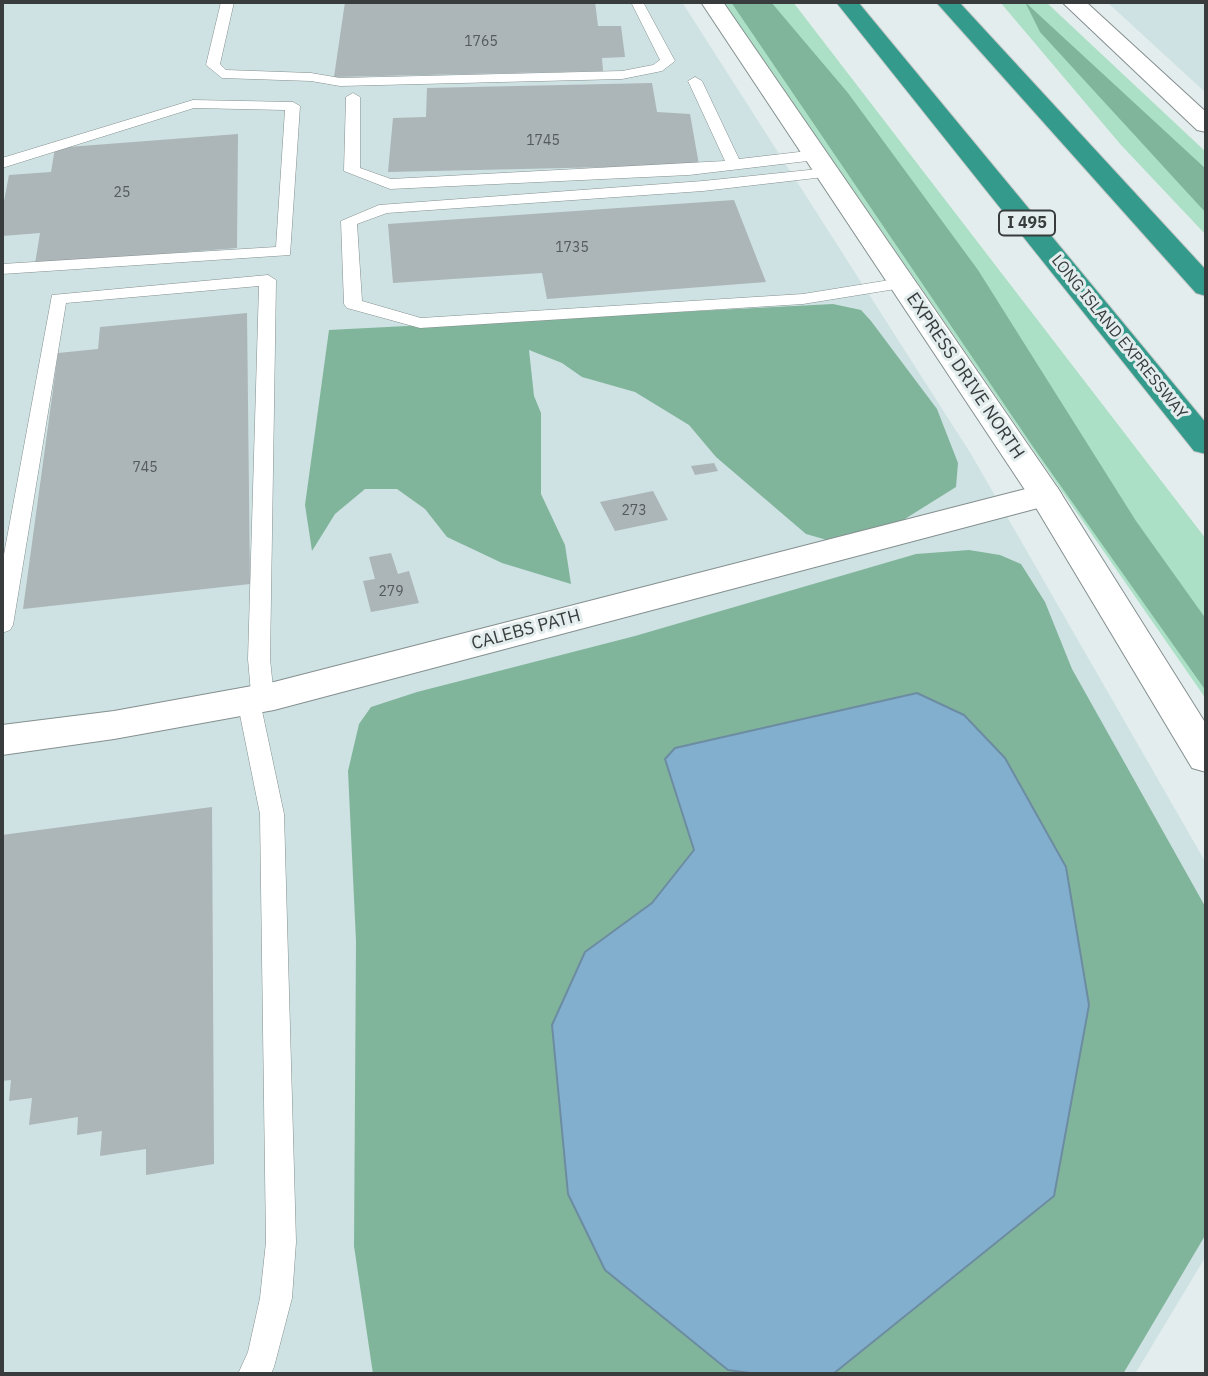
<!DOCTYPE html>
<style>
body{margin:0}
#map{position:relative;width:1208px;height:1376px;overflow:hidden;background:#e3eded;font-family:"IBM Plex Sans",sans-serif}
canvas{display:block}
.frame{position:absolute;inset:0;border:4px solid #383c3c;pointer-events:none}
</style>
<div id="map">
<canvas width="1208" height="1376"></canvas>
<div class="frame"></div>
</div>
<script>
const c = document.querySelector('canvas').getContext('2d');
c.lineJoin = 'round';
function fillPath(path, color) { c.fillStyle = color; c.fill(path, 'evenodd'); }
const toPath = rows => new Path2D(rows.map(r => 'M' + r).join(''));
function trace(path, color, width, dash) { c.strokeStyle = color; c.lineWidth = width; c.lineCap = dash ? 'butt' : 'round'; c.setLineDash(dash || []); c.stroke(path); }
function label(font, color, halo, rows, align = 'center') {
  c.font = font + ' "IBM Plex Sans",sans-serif'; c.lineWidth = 6; c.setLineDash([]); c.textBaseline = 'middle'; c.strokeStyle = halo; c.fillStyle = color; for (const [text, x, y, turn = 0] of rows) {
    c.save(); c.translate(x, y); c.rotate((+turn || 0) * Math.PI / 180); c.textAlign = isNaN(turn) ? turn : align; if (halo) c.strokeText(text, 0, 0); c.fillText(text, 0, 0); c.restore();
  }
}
fillPath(toPath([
 [2,2,682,2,971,454,1206,863,1206,1256,1135,1374,2,1374],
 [1107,2,1206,2,1206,93]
]), '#cee2e3');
fillPath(toPath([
 [723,2,793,2,1206,539,1206,699],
 [1000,2,1046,2,1206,152,1206,235,1121,145]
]), '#ace0c6');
fillPath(toPath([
 [731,2,771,2,848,93,978,270,1136,521,1206,619,1206,691,1036,451],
 [1025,2,1206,169,1206,213,1040,32],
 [833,304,861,310,871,321,937,409,958,463,956,487,892,527,834,542,806,534,716,457,689,425,635,392,582,377,562,363,529,350,534,396,541,413,541,494,565,545,571,584,502,563,447,537,425,509,397,489,365,489,335,514,312,551,305,505,329,330],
 [969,550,1000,555,1021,564,1045,602,1072,669,1206,908,1206,1234,1123,1374,373,1374,354,1246,356,941,348,771,359,724,371,707,417,692,635,636,916,554]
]), '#81b59b');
const water = toPath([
 [917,693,964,715,1005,758,1066,867,1089,1005,1054,1196,833,1374,758,1374,728,1370,605,1270,568,1194,552,1025,585,952,652,903,694,850,665,759,675,748,917,693]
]);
fillPath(water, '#83afce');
trace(water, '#6c8ca2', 2);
fillPath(toPath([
 [345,2,595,2,598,26,621,26,625,57,602,58,603,71,334,77],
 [652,83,657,112,690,114,699,165,388,172,393,118,426,117,427,88],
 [238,134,237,248,35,264,40,233,2,236,2,212,9,175,51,172,55,148],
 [734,200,766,282,547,299,542,273,393,283,388,224],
 [247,313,250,584,23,609,58,353,98,349,100,327],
 [714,463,718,471,695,475,691,466],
 [653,491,668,520,615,531,600,502],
 [391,553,398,574,409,571,419,603,371,612,363,581,375,579,369,557],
 [212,807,214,1164,146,1175,146,1149,100,1156,102,1131,77,1135,78,1117,29,1125,32,1098,9,1101,11,1080,2,1081,2,835]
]), '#acb5b8');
const service = toPath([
 [221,2,234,2,220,64,226,70,311,73,340,78,622,71,653,65,660,60,631,2,643,2,675,61,662,71,622,79,340,86,311,81,222,78,206,65,221,2],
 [695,77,702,81,739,159,816,150,824,155,816,160,689,175,390,189,344,171,346,97,353,93,360,97,360,168,391,179,725,161,688,81,695,77],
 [193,100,293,102,300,106,290,255,2,274,2,264,276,247,285,110,194,108,2,168,2,158,193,100],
 [828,168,833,170,833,176,703,191,387,213,357,224,362,301,421,318,803,294,902,278,908,279,911,283,908,287,803,304,420,328,347,308,344,304,341,221,379,205,703,181,828,168],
 [268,275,276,280,270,659,274,698,271,704,261,706,284,814,296,1242,292,1298,274,1367,271,1374,238,1374,248,1352,260,1298,266,1242,260,814,237,700,240,694,251,693,248,659,259,286,66,303,13,625,10,630,2,633,2,565,52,295,268,275]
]);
const minor = toPath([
 [1045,484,1057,487,1062,495,1057,503,274,710,114,739,2,755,2,725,114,711,274,682,1045,484]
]);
const secondary = toPath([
 [701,2,723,2,1057,487,1206,724,1206,772,1192,768,1029,496,701,2],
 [1062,2,1086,2,1206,112,1206,132,1197,130,1062,2]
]);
const motorway = toPath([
 [836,2,858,2,1206,423,1206,454,1194,451,836,2],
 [936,2,959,2,1206,270,1206,296,1196,293,936,2]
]);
trace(service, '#858f8f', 1);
trace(minor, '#858f8f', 2);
trace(secondary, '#858f8f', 2);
trace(motorway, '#c7c8c8', 2);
fillPath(service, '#fff');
fillPath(minor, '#fff');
fillPath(secondary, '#fff');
fillPath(motorway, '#349b8c');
label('14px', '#555a5b', null, [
 ["1765",481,42],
 ["1745",543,141],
 ["25",122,193],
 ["1735",572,248],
 ["745",145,468],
 ["273",634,511],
 ["279",391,592]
]);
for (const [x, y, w] of [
 [1027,223,56]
]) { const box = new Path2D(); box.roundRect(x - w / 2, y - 12.5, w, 25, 5); c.fillStyle = '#e3eded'; c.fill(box); trace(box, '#383c3c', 2); }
label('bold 16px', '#383c3c', null, [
 ["I 495",1027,223]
]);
label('16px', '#383c3c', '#e3eded', [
 ["LONG ISLAND EXPRESSWAY",1119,337,51]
]);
label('18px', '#383c3c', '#e3eded', [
 ["EXPRESS DRIVE NORTH",965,376,56],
 ["CALEBS PATH",526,630,-15]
]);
</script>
